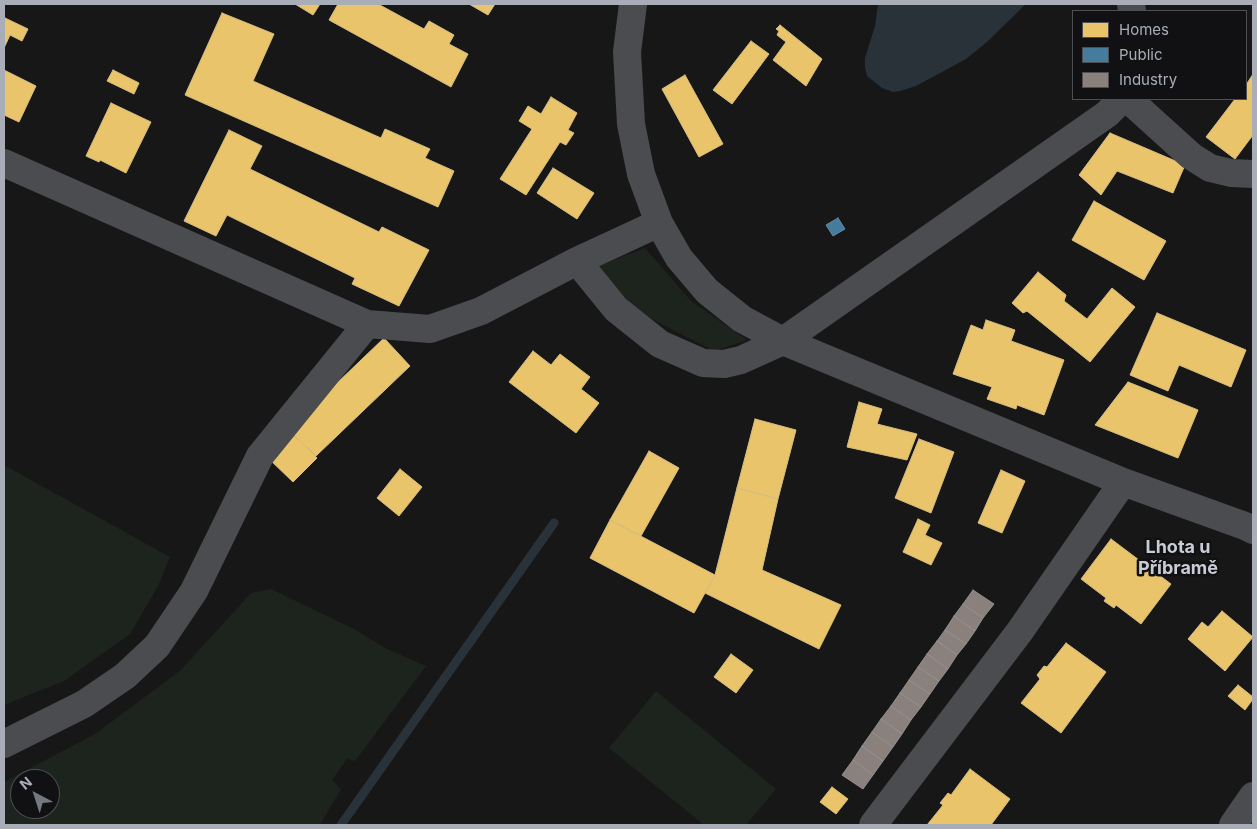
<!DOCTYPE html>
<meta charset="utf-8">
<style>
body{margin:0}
#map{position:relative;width:1257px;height:829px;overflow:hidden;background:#171717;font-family:Inter,sans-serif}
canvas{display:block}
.frame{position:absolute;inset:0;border:5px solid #a8adb8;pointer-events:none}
.legend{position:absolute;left:1072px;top:10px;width:175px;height:90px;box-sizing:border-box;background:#111113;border:1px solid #4d4f55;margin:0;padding:6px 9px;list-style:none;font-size:15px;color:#a8adb8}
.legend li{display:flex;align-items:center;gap:10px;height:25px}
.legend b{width:25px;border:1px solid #4d4f55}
.north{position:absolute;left:10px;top:769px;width:50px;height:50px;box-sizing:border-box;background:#111113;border:1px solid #4d4f55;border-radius:50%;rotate:320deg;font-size:14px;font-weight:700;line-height:20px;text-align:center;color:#a8adb8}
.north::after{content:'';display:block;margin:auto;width:18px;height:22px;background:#757880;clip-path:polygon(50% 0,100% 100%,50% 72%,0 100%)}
</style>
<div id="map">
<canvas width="1257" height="829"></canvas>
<div class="frame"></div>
<ul class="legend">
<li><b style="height:14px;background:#e9c46a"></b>Homes</li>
<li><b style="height:14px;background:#457b9d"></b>Public</li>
<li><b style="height:14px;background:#8a817c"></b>Industry</li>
</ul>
<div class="north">N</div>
</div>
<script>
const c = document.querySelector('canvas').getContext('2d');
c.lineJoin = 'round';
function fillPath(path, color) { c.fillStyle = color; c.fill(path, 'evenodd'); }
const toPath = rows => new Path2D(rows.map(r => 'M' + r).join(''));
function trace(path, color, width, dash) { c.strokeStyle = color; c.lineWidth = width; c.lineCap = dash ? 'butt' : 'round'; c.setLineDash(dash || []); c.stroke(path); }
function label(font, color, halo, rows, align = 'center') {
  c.font = font + ' Inter,sans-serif'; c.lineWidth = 5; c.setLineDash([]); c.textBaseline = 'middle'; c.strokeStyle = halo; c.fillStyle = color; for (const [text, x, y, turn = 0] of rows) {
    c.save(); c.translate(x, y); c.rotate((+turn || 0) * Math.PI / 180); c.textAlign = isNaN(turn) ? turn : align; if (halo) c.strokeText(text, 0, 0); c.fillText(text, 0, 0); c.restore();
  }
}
fillPath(toPath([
 [645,248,691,301,747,340,714,351,638,312,595,267],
 [4,465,170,557,158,586,130,634,64,681,4,705],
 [271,589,356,630,385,648,426,666,355,761,347,759,332,780,341,789,320,825,4,825,4,782,95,734,181,670,251,593],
 [20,779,50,779,50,809,20,809],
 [656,691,776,789,746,825,704,825,609,748]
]), '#1d241e');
fillPath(toPath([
 [878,4,1026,4,987,42,966,59,916,86,900,91,893,92,882,88,867,76,865,67,865,58,875,26]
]), '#2a3239');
const homes = toPath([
 [295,4,320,4,313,15,295,4],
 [338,4,378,4,424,29,429,21,454,35,449,44,468,54,451,87,329,20,338,4],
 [469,4,495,4,488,15,469,4],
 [222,13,274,34,253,81,381,138,385,129,430,149,425,158,454,171,438,207,185,95,222,13],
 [5,18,28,29,22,41,10,35,4,48,5,18],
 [780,25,822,59,806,86,773,60,786,42,777,35,779,31,776,29,780,25],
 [751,41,769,54,732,104,713,90,751,41],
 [4,70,36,86,19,122,4,115,4,70],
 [113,70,139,83,134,94,107,81,113,70],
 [1253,74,1253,135,1235,159,1206,137,1235,99,1246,99,1246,85,1253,74],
 [685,75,723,144,699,157,662,89,685,75],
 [551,97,577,113,568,130,574,133,566,145,560,142,526,195,500,179,532,129,519,121,528,106,541,114,551,97],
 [111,103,151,122,126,173,100,160,99,162,86,156,111,103],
 [229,130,262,146,250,169,379,232,382,227,429,250,399,306,352,284,355,278,227,215,216,236,184,221,229,130],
 [1110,133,1185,165,1173,193,1117,171,1101,195,1079,175,1110,133],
 [553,168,594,193,577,219,537,193,553,168],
 [1094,201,1166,241,1144,280,1072,240,1094,201],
 [1038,272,1066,295,1064,301,1087,319,1112,288,1135,307,1090,362,1027,311,1023,313,1012,303,1038,272],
 [1157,313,1246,350,1231,387,1179,365,1168,391,1130,375,1157,313],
 [986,320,1015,330,1011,341,1064,360,1044,415,1017,405,1016,409,987,399,992,387,953,374,971,325,983,330,986,320],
 [384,338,410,366,316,456,288,430,384,338],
 [533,351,551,365,560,354,590,377,581,389,599,403,576,433,509,382,533,351],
 [1128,382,1198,410,1178,458,1095,425,1128,382],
 [859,402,882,409,877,424,917,434,907,460,847,447,859,402],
 [755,419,796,430,778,499,737,488,755,419],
 [291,432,317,458,293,482,267,457,291,432],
 [919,439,954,452,931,513,895,498,919,439],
 [649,451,679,468,641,536,610,520,649,451],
 [400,469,422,487,399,516,377,498,400,469],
 [1001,470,1025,481,1002,533,978,523,1001,470],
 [737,488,778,499,762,570,841,605,819,649,705,593,715,575,737,488],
 [918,519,930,525,925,535,942,543,931,565,903,552,918,519],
 [610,520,715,575,694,613,590,558,610,520],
 [1111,539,1171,584,1141,624,1116,605,1114,608,1104,601,1106,598,1081,579,1111,539],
 [1222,611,1253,637,1225,671,1188,639,1202,622,1208,627,1222,611],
 [1066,643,1106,672,1061,733,1021,703,1040,679,1037,675,1044,666,1047,667,1066,643],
 [731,654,753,670,736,693,714,677,731,654],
 [1238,685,1253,697,1253,699,1245,710,1228,696,1238,685],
 [970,769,1010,799,991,825,927,825,943,805,940,803,948,793,951,795,970,769],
 [832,787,848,799,836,814,820,802,832,787]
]);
fillPath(homes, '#e9c46a');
trace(homes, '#d6bd81', 1);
const public = toPath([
 [838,218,845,229,833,236,826,225,838,218]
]);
fillPath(public, '#457b9d');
trace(public, '#638aa5', 1);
const industry = toPath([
 [973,590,994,604,983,618,963,604,973,590],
 [963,604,983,618,975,631,954,616,963,604],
 [954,616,975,631,966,644,945,630,954,616],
 [945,630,966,644,957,655,937,641,945,630],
 [937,641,957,655,948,669,927,654,937,641],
 [927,654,948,669,939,681,918,667,927,654],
 [918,667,939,681,930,694,909,680,918,667],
 [909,680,930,694,921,707,900,693,909,680],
 [900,693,921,707,911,720,891,706,900,693],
 [891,706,911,720,902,734,881,719,891,706],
 [881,719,902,734,893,747,872,732,881,719],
 [872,732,893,747,883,761,862,746,872,732],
 [862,746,883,761,873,775,853,760,862,746],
 [853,760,873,775,863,789,842,775,853,760]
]);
fillPath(industry, '#8a817c');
trace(industry, '#938e8e', 1);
trace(toPath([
 [341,825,554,523]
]), '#2a3239', 9);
trace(toPath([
 [633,4,627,52,631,124,641,174,659,223,679,258,707,291,742,319,783,341,1123,482,1245,526,1253,530],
 [1131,4,1132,11],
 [1128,99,1191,156,1210,168,1231,173,1253,174],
 [4,163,367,324,430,329,481,311,577,261,659,223],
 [577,261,616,309,660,344,703,363,724,364,741,360,783,341,1107,114,1122,99],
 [4,744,84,704,125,676,157,646,194,591,260,456,367,324],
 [873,825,1020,631,1123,482],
 [1233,825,1253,796]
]), '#4b4c50', 28);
label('bold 18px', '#c9ccd4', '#111113', [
 ["Lhota u",1178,548],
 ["Příbramě",1178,569]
]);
</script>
